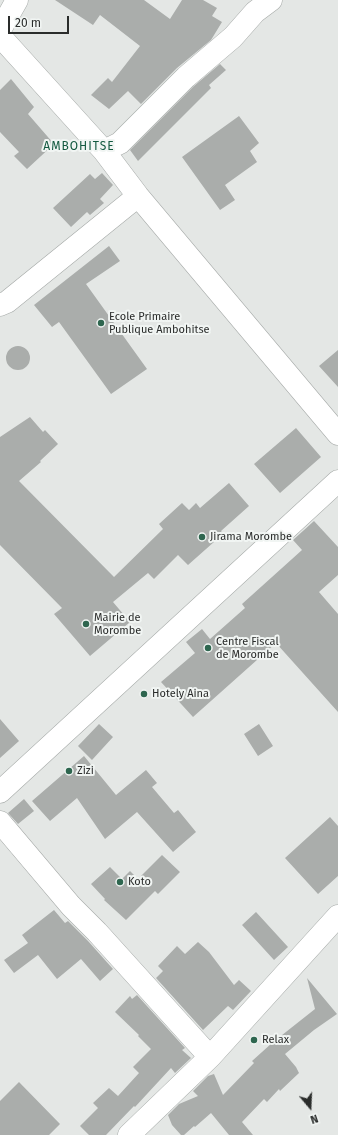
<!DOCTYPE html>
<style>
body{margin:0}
#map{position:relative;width:338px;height:1135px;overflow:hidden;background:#e4e7e5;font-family:"Fira Sans",sans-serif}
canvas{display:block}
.north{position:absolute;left:290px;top:1087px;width:40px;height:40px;-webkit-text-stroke:3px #f1f5f3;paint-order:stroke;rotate:161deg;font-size:11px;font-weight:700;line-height:16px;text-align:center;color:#2a2c2b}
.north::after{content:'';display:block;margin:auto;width:14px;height:18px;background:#2a2c2b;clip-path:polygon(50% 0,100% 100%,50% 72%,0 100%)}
.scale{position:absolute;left:8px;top:16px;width:61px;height:18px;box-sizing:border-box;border:2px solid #2a2c2b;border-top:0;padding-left:5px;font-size:12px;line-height:14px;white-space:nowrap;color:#2a2c2b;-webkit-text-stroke:3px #f1f5f3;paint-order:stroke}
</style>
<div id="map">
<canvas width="338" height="1135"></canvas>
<div class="north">N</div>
<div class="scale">20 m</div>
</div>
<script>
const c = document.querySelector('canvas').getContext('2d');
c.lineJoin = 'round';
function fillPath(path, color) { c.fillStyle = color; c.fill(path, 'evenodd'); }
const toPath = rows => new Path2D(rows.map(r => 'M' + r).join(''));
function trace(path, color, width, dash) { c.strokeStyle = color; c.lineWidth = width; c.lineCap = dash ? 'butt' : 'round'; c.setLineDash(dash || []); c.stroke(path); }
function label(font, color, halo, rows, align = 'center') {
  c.font = font + ' "Fira Sans",sans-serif'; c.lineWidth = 4; c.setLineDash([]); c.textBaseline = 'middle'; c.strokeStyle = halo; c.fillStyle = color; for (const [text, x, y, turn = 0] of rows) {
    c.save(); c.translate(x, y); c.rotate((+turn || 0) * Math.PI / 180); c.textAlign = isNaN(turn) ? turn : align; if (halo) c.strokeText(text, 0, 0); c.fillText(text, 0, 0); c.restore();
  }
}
fillPath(toPath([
 [55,0,144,0,170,19,182,0,203,0,217,8,212,16,222,22,211,40,177,68,141,104,128,91,109,109,91,95,108,78,112,82,140,46,100,15,93,25],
 [220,64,226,70,209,85,211,88,138,161,130,150,194,86],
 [11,79,34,107,28,114,54,144,27,169,14,156,19,152,0,132,0,90],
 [239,116,259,143,250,151,257,162,225,185,235,200,220,210,182,157],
 [102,173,113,185,100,199,104,203,90,215,87,212,71,227,53,208,90,174,95,179],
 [109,246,120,261,86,284,147,369,111,394,59,322,52,327,34,305],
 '6 358a12 12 0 1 1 24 0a12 12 0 1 1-24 0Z',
 [338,350,338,387,319,366],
 [30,417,43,432,45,430,58,444,40,461,41,462,19,481,114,577,163,529,159,524,182,503,189,510,196,503,200,508,229,483,249,506,221,531,223,534,188,565,178,555,154,579,148,573,113,602,130,622,90,656,54,614,62,608,0,545,0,437],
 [296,428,321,457,280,493,254,464],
 [314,521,338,547,338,575,319,592,338,614,338,712,276,643,193,717,161,682,195,653,186,642,202,629,210,639,245,608,242,604,302,550,293,540],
 [0,719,19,741,0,758],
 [99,724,113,737,92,760,78,746],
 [259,724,273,746,258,756,244,734],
 [84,756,116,795,146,770,157,783,152,787,174,813,178,810,196,832,173,852,137,812,105,839,77,798,50,821,32,801],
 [24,799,34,811,18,824,8,813],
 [330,817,338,826,338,876,318,894,285,858],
 [162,855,180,872,158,894,155,891,126,920,104,900,105,899,91,884,110,867,122,879,130,871,138,879],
 [54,910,65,923,68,921,88,941,113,969,100,981,81,959,57,979,38,955,14,973,4,960,28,943,22,935],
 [256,912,288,947,274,960,242,925],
 [198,942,209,952,234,985,239,980,251,991,233,1010,228,1006,203,1030,156,978,163,971,158,966,177,946,185,954],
 [307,978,337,1014,314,1030,285,1054,296,1067,299,1073,280,1091,279,1089,267,1102,264,1099,242,1122,253,1135,229,1135,211,1113,195,1127,194,1126,184,1135,181,1135,172,1125,168,1115,179,1104,198,1096,193,1091,208,1076,214,1074,223,1095,254,1063,252,1061,272,1043,315,1009],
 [137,995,185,1048,182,1050,191,1058,175,1073,171,1068,135,1107,134,1106,106,1135,89,1135,80,1126,98,1108,93,1103,109,1088,118,1096,139,1073,133,1067,151,1049,138,1036,139,1035,115,1012,130,996,132,999],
 [19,1082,60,1124,49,1135,0,1135,0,1101]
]), '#aaadab');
const minor = toPath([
 [0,30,17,0],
 [0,36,104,151,138,196,338,434],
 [104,151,120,143,186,77,233,37,255,12,271,0],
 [0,305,7,302,138,196],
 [0,792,338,481],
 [0,822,71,906,97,932,210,1057],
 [129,1135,210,1057,338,916]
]);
trace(minor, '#a6aaa8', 23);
trace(minor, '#fff', 22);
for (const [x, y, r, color] of [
 [101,323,4,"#2e664f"],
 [202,537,4,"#2e664f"],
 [86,624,4,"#2e664f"],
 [208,648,4,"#2e664f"],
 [144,694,4,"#2e664f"],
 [69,771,4,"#2e664f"],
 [120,882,4,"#2e664f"],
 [254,1040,4,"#2e664f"]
]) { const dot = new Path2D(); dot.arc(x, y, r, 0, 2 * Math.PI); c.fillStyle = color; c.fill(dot); trace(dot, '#f1f5f3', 1.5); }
label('11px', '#2a2c2b', '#f1f5f3', [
 ["Ecole Primaire",109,317],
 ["Publique Ambohitse",109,330],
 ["Jirama Morombe",210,537],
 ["Mairie de",94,618],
 ["Morombe",94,631],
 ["Centre Fiscal",216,642],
 ["de Morombe",216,655],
 ["Hotely Aina",152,694],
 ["Zizi",77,771],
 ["Koto",128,882],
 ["Relax",262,1040]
], 'left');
c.letterSpacing = '1px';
label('12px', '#135940', '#f1f5f3', [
 ["AMBOHITSE",79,147]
]);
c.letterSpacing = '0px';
</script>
